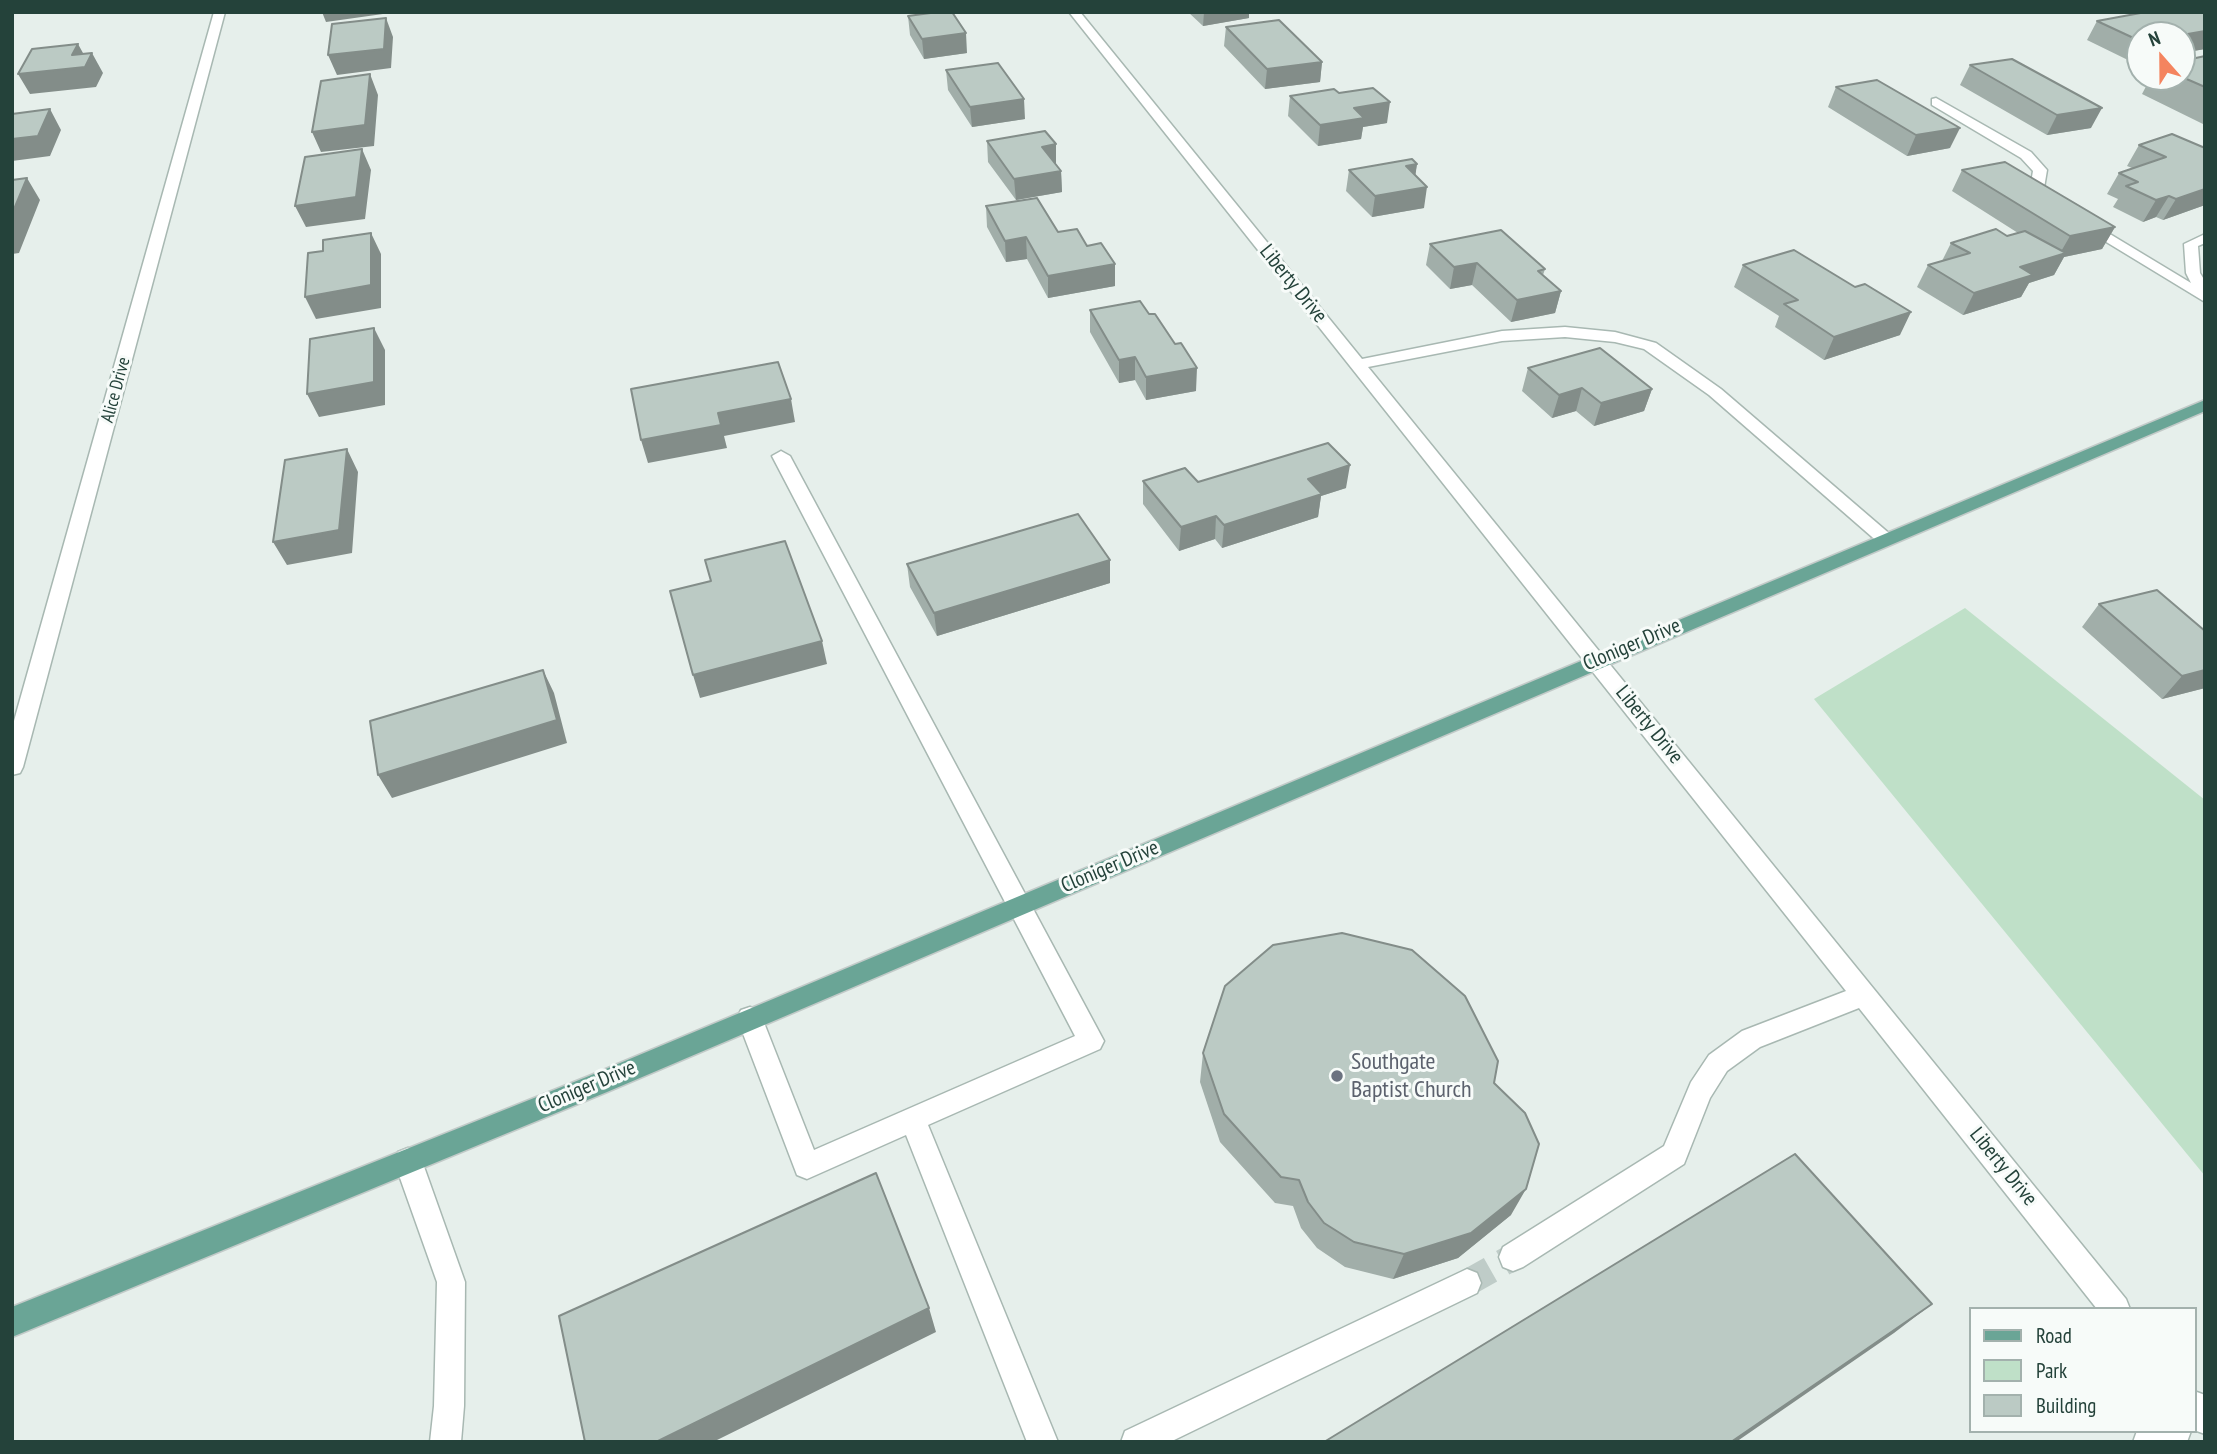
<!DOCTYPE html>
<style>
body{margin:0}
#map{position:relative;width:2217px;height:1454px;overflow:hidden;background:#e6efeb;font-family:"PT Sans Narrow",sans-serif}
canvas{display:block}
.frame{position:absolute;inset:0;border:14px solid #24423a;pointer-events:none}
.legend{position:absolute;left:1969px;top:1307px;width:228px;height:126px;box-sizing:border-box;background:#f7fbf9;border:2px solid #a3b1ad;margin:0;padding:9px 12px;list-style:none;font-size:21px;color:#24423a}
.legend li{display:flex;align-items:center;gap:14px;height:35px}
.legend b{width:35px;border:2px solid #a3b1ad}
.north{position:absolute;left:2126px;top:21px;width:70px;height:70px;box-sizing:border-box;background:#f7fbf9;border:2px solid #a3b1ad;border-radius:50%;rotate:339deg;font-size:19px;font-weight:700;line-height:28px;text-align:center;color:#24423a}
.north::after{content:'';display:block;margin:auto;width:24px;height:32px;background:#f4845f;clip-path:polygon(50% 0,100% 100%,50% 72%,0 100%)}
</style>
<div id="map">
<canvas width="2217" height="1454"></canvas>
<div class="frame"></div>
<ul class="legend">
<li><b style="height:9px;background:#6aa596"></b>Road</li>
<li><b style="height:19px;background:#bfe0c8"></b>Park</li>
<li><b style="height:19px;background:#bbcac4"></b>Building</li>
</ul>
<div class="north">N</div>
</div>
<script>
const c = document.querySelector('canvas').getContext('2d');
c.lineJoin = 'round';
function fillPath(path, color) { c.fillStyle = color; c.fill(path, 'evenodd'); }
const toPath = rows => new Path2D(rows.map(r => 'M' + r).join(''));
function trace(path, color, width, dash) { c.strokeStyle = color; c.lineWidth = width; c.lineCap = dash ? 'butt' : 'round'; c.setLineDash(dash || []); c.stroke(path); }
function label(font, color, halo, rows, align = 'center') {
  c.font = font + ' "PT Sans Narrow",sans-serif'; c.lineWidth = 6; c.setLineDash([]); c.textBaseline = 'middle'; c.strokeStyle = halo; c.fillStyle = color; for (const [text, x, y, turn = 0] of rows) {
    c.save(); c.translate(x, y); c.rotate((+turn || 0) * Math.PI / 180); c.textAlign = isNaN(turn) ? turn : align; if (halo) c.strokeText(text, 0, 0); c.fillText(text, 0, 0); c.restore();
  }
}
fillPath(toPath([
 [1965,608,2205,800,2205,1176,1814,699]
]), '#bfe0c8');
trace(toPath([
 [1467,1283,1513,1257]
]), '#bfccc8', 27, [27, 14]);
const minor = toPath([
 [214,12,225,12,23,767,20,773,12,775,12,728,214,12],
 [1069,12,1080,12,1362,359,1502,331,1565,327,1615,332,1656,343,1721,389,1891,535,1894,539,1891,543,1879,543,1709,395,1644,349,1615,342,1565,337,1502,341,1368,367,2126,1299,2130,1309,2097,1309,1859,1008,1760,1047,1727,1071,1710,1098,1684,1164,1523,1267,1513,1271,1503,1267,1499,1257,1503,1247,1664,1146,1691,1082,1709,1055,1742,1031,1846,991,1069,12],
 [1936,98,2031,152,2047,170,2044,188,2058,197,2058,203,2048,203,2032,192,2030,189,2033,171,2021,158,1932,105,1932,99,1936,98],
 [2085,219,2191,283,2186,273,2184,244,2205,234,2205,243,2198,246,2200,273,2205,281,2205,302,2080,226,2078,223,2085,219],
 [781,451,790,456,1104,1041,1100,1049,928,1125,1058,1442,1027,1442,906,1135,807,1179,797,1175,737,1018,741,1010,750,1007,759,1010,814,1150,1075,1036,772,456,781,451],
 [408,1148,418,1152,422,1161,465,1282,464,1406,461,1442,430,1442,434,1406,437,1282,394,1161,398,1152,408,1148],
 [1467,1269,1477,1273,1481,1283,1477,1293,1170,1442,1121,1442,1125,1431,1467,1269],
 [2194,1391,2205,1395,2205,1434,2194,1430,2194,1391],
 [2137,1431,2191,1431,2187,1442,2133,1442,2137,1431]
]);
const major = toPath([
 [2205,400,2205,411,607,1092,12,1337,12,1307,589,1076,2205,400]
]);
trace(minor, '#a8b8b2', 3);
trace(major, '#c2cac8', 3);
fillPath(minor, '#fff');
fillPath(major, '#6aa596');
fillPath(toPath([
 [1188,12,1249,12,1249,18,1203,26],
 [2146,12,2205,12,2205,49,2182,53,2182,35,2140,35,2140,60,2132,62,2087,40,2097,21],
 [908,16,967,53,924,59,910,35],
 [1226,27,1322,62,1320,82,1265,89,1224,46],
 [2205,56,2205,125,2142,94,2151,77,2182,77],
 [1970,65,2091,128,2047,135,1960,85],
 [946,70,1025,119,972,127,948,90],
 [1836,87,1950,148,1907,156,1828,107],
 [1339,93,1387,123,1363,127,1361,139,1318,146,1288,116,1290,96],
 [987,141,1056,164,1061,171,1062,192,1016,200,988,162],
 [2139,145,2205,148,2205,205,2163,220,2156,217,2143,222,2113,207,2118,199,2107,194,2119,173,2132,168,2127,166],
 [1417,164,1415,175,1424,208,1372,217,1346,191,1349,170],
 [1962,170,2115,227,2102,249,2064,257,2054,275,2029,283,2021,297,1963,315,1917,287,1928,265,1942,261,1951,243,2007,236,2018,233,1952,191],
 [986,206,1115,286,1048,298,1027,259,1006,262,987,227],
 [1430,244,1545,269,1543,275,1561,291,1555,313,1511,322,1472,285,1450,289,1426,265],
 [1743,265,1900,335,1824,360,1775,327,1779,316,1734,287],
 [1090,310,1196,391,1146,400,1135,380,1119,383,1090,332],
 [1528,368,1652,389,1644,411,1594,426,1576,411,1552,418,1522,391],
 [1143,481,1198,482,1346,488,1321,496,1318,517,1222,548,1215,539,1179,551,1143,504],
 [907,564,1110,583,937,636,910,587],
 [2099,604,2205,631,2205,688,2162,699,2082,627],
 [1203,1053,1494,1083,1511,1215,1458,1258,1393,1279,1345,1267,1317,1248,1301,1228,1293,1206,1275,1203,1220,1142,1200,1082]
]), '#a1aea9');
fillPath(toPath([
 [322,12,390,12,390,13,326,22],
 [1204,12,1249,12,1249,18,1203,26],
 [386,18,393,37,391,68,337,75,328,55],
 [2205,31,2205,49,2182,53,2182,35],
 [966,33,967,53,924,59,922,39],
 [78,44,88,62,92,53,103,73,96,87,30,94,18,74,72,55],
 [2140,46,2140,60,2132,62],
 [1322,62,1320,82,1265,89,1267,69],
 [370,74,378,95,374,146,321,152,312,132],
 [1024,99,1025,119,972,127,970,107],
 [1390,102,1387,123,1363,127,1361,139,1318,146,1320,125,1354,108],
 [2102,108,2091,128,2047,135,2057,115],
 [50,109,61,130,50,156,12,161,12,139],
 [1960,128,1950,148,1907,156,1916,135],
 [1056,144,1056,165,1042,147],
 [362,149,371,170,365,219,306,227,295,206],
 [1417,164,1414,185,1406,166],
 [1061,171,1062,192,1016,200,1014,179],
 [27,178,40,200,19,253,12,254,12,214],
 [1427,187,1424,208,1372,217,1375,196],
 [2205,189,2205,205,2163,220,2176,199],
 [2169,196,2156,217,2143,222,2156,200],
 [2115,227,2102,249,2064,257,2054,275,2029,283,2021,297,1963,315,1974,293,2020,267,2059,255,2070,236],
 [371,233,381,254,381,308,316,319,305,297],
 [1026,237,1027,259,1006,262,1005,241],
 [1477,263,1472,285,1450,289,1454,267],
 [1115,264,1115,286,1048,298,1048,276],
 [1561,291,1555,313,1511,322,1517,300],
 [1911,312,1900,335,1824,360,1834,337],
 [374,328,385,350,385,405,319,417,307,394],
 [1135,357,1135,380,1119,383,1119,360],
 [1197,368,1196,391,1146,400,1146,377],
 [1582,388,1576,411,1552,418,1559,395],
 [1652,389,1644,411,1594,426,1601,403],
 [791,399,795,422,724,436,727,448,648,463,641,440,718,413],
 [347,449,358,472,352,553,287,565,273,542],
 [1350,465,1346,488,1321,496,1318,517,1222,548,1224,525,1308,479],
 [1216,516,1215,539,1179,551,1181,527],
 [1110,560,1110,583,937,636,934,613],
 [822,641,827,664,700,698,693,675],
 [543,670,554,693,567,743,392,798,378,775],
 [2205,670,2205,688,2162,699,2182,676],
 [1526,1189,1511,1215,1458,1258,1393,1279,1404,1254],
 [1932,1304,1894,1333,1736,1442,1731,1442],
 [929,1308,936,1332,713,1442,656,1442]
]), '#838d89');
const building = toPath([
 [938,12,952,12,966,33,922,39,908,16,938,12],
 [2146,12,2205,12,2205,31,2182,35,2140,35,2140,41,2097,21,2146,12],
 [386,18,384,49,328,55,332,24,386,18],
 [1279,20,1322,62,1267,69,1226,27,1279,20],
 [78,44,72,55,92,53,85,67,18,74,32,49,78,44],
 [2205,56,2205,87,2182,77,2182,61,2205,56],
 [2012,59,2102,108,2057,115,1970,65,2012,59],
 [998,63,1024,99,970,107,946,70,998,63],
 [370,74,365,125,312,132,321,81,370,74],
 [1877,80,1960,128,1916,135,1836,87,1877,80],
 [1373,88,1390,102,1354,108,1364,118,1320,125,1290,96,1334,89,1339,93,1373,88],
 [50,109,38,136,12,139,12,114,50,109],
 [1045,131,1056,144,1042,147,1061,171,1014,179,987,141,1045,131],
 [2172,134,2205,148,2205,189,2176,199,2169,196,2156,200,2126,186,2138,182,2119,173,2166,157,2139,145,2172,134],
 [362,149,356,197,295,206,305,157,362,149],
 [1412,159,1417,164,1406,166,1427,187,1375,196,1349,170,1412,159],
 [2005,162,2115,227,2070,236,1962,170,2005,162],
 [27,178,12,214,12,180,27,178],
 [1037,198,1058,232,1077,229,1087,246,1101,243,1115,264,1048,276,1026,237,1005,241,986,206,1037,198],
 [1996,229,2007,236,2025,231,2066,253,2020,267,2033,275,1974,293,1928,265,1970,253,1951,243,1996,229],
 [1501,230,1545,269,1538,271,1561,291,1517,300,1477,263,1454,267,1430,244,1501,230],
 [371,233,371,285,305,297,308,253,323,251,323,240,371,233],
 [1794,250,1855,287,1865,284,1911,312,1834,337,1784,304,1798,300,1743,265,1794,250],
 [1140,301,1149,314,1155,314,1175,344,1181,343,1197,368,1146,377,1135,357,1119,360,1090,310,1140,301],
 [374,328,374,382,307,394,310,339,374,328],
 [1600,348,1652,389,1601,403,1582,388,1559,395,1528,368,1600,348],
 [778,362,791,399,718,413,721,425,641,440,631,389,778,362],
 [1328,443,1350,465,1308,479,1322,494,1224,525,1216,516,1181,527,1143,481,1185,468,1198,482,1328,443],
 [347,449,339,530,273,542,285,460,347,449],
 [1078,514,1110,560,934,613,907,564,1078,514],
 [785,541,822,641,693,675,670,591,711,581,705,560,785,541],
 [2157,590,2205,631,2205,670,2182,676,2099,604,2157,590],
 [543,670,557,720,378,775,370,721,543,670],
 [1342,933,1412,950,1465,996,1498,1061,1494,1083,1525,1113,1539,1144,1526,1189,1471,1233,1404,1254,1354,1242,1324,1223,1308,1202,1299,1180,1281,1177,1224,1114,1203,1053,1225,986,1273,945,1342,933],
 [1795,1154,1932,1304,1731,1442,1324,1442,1795,1154],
 [876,1173,929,1308,656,1442,585,1442,559,1316,876,1173]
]);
fillPath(building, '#bbcac4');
trace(building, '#838d89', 2);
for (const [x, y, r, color] of [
 [1337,1076,7,"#6b7280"]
]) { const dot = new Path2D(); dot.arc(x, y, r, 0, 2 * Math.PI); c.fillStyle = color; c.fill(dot); trace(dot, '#f7fbf9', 2.5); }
label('18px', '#24423a', '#f7fbf9', [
 ["Alice Drive",116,390,-75]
]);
label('21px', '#24423a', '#f7fbf9', [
 ["Liberty Drive",1293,284,51],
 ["Cloniger Drive",1632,645,-23],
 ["Liberty Drive",1649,725,51],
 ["Cloniger Drive",1110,867,-23],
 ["Cloniger Drive",587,1087,-23],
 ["Liberty Drive",2003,1167,51]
]);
label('24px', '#5b616d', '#f7fbf9', [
 ["Southgate",1351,1062],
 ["Baptist Church",1351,1090]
], 'left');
</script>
